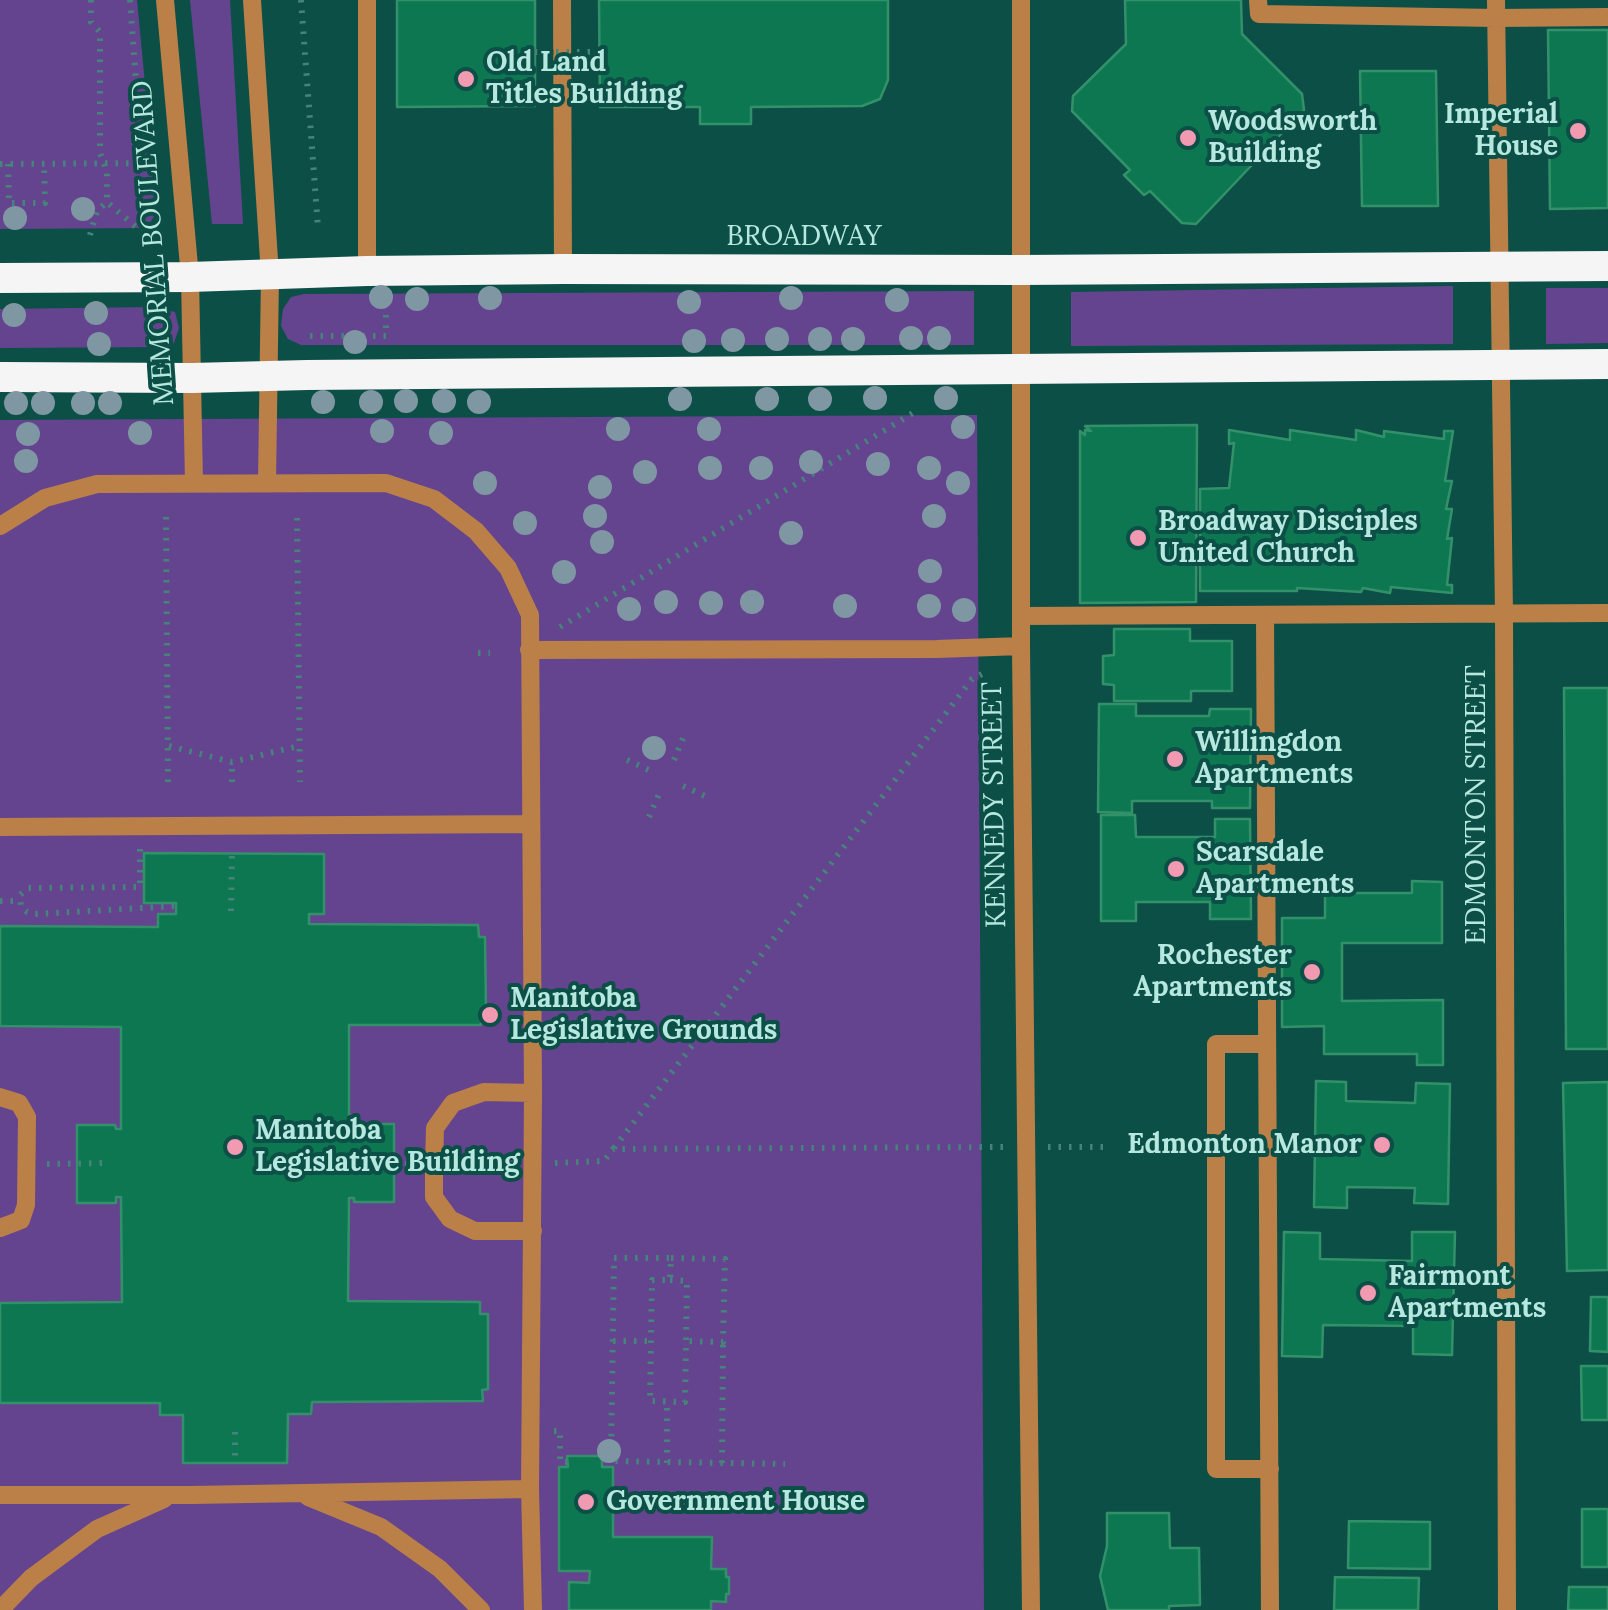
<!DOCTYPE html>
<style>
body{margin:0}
canvas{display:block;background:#0c4f47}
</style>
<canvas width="1608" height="1610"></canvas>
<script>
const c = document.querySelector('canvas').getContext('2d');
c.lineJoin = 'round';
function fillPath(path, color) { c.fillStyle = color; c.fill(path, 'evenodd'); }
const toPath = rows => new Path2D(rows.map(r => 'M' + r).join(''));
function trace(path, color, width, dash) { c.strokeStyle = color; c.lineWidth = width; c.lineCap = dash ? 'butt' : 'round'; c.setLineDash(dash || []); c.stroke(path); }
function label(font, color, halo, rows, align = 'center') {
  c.font = font + ' Lora,serif'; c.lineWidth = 8; c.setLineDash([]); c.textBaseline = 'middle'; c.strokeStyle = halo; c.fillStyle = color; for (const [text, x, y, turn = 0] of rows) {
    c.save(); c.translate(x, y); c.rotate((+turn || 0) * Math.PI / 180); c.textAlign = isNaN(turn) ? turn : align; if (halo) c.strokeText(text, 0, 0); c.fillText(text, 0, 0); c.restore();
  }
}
fillPath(toPath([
 [0,0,137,0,157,211,147,228,0,229],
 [190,0,230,0,243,224,212,224],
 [1453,286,1453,344,1071,346,1071,292],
 [1546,288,1608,288,1608,343,1546,344],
 [974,291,974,345,301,345,288,339,281,326,283,309,291,297,304,294],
 [154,307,175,312,179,328,174,343,158,347,0,348,0,309],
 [977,415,984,1610,0,1610,0,420]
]), '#65448f');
const building = toPath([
 [397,0,535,0,535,106,397,107,397,0],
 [599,0,888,0,888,80,880,99,862,106,751,107,751,124,700,124,700,107,600,107,599,0],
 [1125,0,1241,0,1242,34,1302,94,1304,110,1196,224,1182,223,1150,191,1144,195,1124,175,1130,170,1072,111,1073,96,1126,44,1125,0],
 [1548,30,1608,30,1608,208,1550,209,1548,30],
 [1360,71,1436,71,1438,206,1362,206,1360,71],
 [1197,425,1196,602,1080,603,1080,431,1085,435,1085,430,1091,431,1085,426,1197,425],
 [1229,430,1290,440,1290,430,1356,440,1356,430,1384,437,1384,431,1444,439,1444,431,1453,431,1445,481,1452,481,1446,509,1452,509,1447,539,1452,538,1447,585,1452,585,1452,593,1391,587,1390,593,1363,588,1361,592,1297,588,1297,591,1200,591,1200,489,1229,488,1234,443,1229,444,1229,430],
 [1114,629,1190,629,1190,641,1232,641,1232,691,1191,691,1191,701,1114,701,1114,685,1103,684,1103,656,1114,655,1114,629],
 [1564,688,1608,688,1608,1049,1566,1049,1564,688],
 [1099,704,1136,704,1136,716,1209,716,1210,709,1251,709,1250,808,1212,808,1212,801,1132,801,1132,813,1098,812,1099,704],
 [1101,815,1135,815,1136,837,1215,837,1215,819,1250,819,1251,919,1210,919,1210,902,1136,902,1136,921,1101,921,1101,815],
 [144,853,324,854,324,914,309,914,309,924,478,925,479,937,485,937,486,1014,481,1014,481,1025,349,1025,349,1130,354,1130,354,1124,394,1124,394,1202,354,1202,354,1198,349,1198,348,1301,480,1302,480,1314,488,1314,488,1389,482,1390,483,1401,312,1402,311,1414,288,1414,287,1463,183,1463,183,1415,160,1415,160,1403,0,1403,0,1303,122,1302,121,1197,116,1197,116,1203,77,1203,77,1125,115,1125,116,1129,121,1129,121,1027,0,1026,0,926,158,927,158,914,176,914,176,903,144,903,144,853],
 [1412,881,1442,882,1442,943,1342,943,1342,1001,1443,1000,1443,1065,1417,1065,1417,1054,1324,1054,1324,1026,1282,1027,1282,918,1325,918,1325,893,1412,893,1412,881],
 [1316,1081,1346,1082,1346,1101,1415,1103,1416,1083,1450,1084,1448,1204,1414,1203,1415,1188,1347,1187,1347,1208,1314,1207,1316,1081],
 [1608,1082,1608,1270,1567,1271,1563,1083,1608,1082],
 [1284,1232,1320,1233,1320,1259,1412,1261,1412,1232,1455,1232,1452,1355,1413,1354,1413,1326,1323,1325,1322,1357,1282,1356,1284,1232],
 [1591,1297,1608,1297,1608,1352,1590,1351,1591,1297],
 [1581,1366,1608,1366,1608,1420,1582,1420,1581,1366],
 [567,1456,602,1456,602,1467,613,1467,613,1537,712,1537,711,1569,726,1569,726,1577,729,1577,729,1594,726,1594,726,1602,711,1601,711,1610,569,1610,569,1582,589,1583,590,1571,559,1571,559,1467,568,1467,567,1456],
 [1582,1509,1608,1509,1608,1567,1582,1567,1582,1509],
 [1107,1513,1169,1513,1170,1548,1199,1548,1200,1605,1169,1606,1169,1610,1108,1610,1100,1576,1107,1546,1107,1513],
 [1349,1521,1430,1522,1430,1569,1348,1568,1349,1521],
 [1335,1577,1419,1578,1418,1610,1334,1610,1335,1577],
 [1569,1587,1608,1587,1608,1610,1568,1610,1569,1587]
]);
fillPath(building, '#0d7752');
trace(building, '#33916a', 2.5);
trace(toPath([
 [91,0,91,22,100,32,100,153,107,171,107,202,144,234],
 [130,0,142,163,144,233],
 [301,0,318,228],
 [0,164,158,163],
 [8,164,9,203,45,203,44,163],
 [90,235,97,211,107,202],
 [310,336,386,336,386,314],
 [166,517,168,782],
 [297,518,300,782],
 [560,627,918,410],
 [478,653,490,653],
 [169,746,232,762,299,746],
 [627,760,649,770],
 [674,760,683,738],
 [232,782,232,762],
 [683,786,705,796],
 [649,817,659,794],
 [140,849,140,887,28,888,20,895,21,907,27,912,35,914,176,906],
 [0,901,19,901],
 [231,911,232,853],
 [1048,1147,1106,1147],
 [614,1148,972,679,984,673],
 [455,1163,512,1163],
 [555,1163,604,1161,613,1149,1006,1147],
 [47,1164,105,1163],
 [363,1164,412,1164],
 [671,1258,725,1259,723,1342,686,1341],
 [670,1280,687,1281,685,1402,650,1401,652,1280,670,1280,671,1258,614,1258,611,1461,785,1464],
 [613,1341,651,1341],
 [554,1431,560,1431,560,1462,567,1462],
 [235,1432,235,1463],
 [667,1463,667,1402],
 [722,1463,723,1342]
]), '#46837b', 6, [2.5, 8]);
trace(toPath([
 [165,0,190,277,194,483],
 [252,0,270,275,267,483],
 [367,0,367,271],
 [562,0,563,269],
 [1021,0,1021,646,1031,1610],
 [1258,0,1259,14,1496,18,1608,17],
 [1496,0,1504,614,1507,1610],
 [0,526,45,498,97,484,386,483,434,499,476,531,508,568,530,615,533,1093,530,1489,533,1610],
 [1265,615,1270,1610],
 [1021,616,1608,613],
 [529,650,937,649,1021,646],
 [0,827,531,824],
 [1267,1044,1216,1044,1216,1469,1270,1469],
 [0,1097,19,1103,27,1117,26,1205,21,1220,0,1228],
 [533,1231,475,1231,450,1219,434,1197,434,1164,435,1128,453,1103,484,1092,533,1093],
 [0,1495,192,1495,530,1489],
 [308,1497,381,1527,440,1569,481,1610],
 [0,1610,31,1578,97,1529,164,1499]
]), '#bb8048', 18);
trace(toPath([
 [0,278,190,277,367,271,563,269,1020,270,1608,266],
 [0,377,192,378,307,375,1608,364]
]), '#f5f5f5', 30);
trace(toPath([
 [535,52,599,52]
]), '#46837b', 6, [2.5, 8]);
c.fillStyle = '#7f97a3';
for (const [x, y] of [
 [83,209],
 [15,218],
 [381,297],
 [490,298],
 [791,298],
 [417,299],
 [897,300],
 [689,302],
 [96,313],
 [14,315],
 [911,338],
 [939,338],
 [777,339],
 [820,339],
 [853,339],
 [733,340],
 [694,341],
 [355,342],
 [99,344],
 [875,398],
 [946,398],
 [680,399],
 [767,399],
 [820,399],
 [406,401],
 [444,401],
 [323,402],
 [371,402],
 [479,402],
 [16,403],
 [43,403],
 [83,403],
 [110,403],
 [963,427],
 [618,429],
 [709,429],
 [382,431],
 [140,433],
 [441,433],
 [28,434],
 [26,461],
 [811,462],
 [878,464],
 [710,468],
 [761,468],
 [929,468],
 [645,472],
 [485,483],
 [958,483],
 [600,487],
 [595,516],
 [934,516],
 [525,523],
 [791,533],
 [602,542],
 [930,571],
 [564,572],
 [666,602],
 [752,602],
 [711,603],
 [845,606],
 [929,606],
 [629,609],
 [964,610],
 [654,748],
 [609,1451]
]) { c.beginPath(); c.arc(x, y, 12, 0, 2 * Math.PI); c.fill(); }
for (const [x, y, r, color] of [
 [466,79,10,"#f19ab2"],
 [1578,131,10,"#f19ab2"],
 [1188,138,10,"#f19ab2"],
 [1138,538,10,"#f19ab2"],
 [1175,759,10,"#f19ab2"],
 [1176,869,10,"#f19ab2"],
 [1312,972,10,"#f19ab2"],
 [490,1015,10,"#f19ab2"],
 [1382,1145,10,"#f19ab2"],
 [235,1147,10,"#f19ab2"],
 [1368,1293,10,"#f19ab2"],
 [586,1502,10,"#f19ab2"]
]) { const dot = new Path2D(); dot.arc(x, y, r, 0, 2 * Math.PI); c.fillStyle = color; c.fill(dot); trace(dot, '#0c4f47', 4); }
label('bold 28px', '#b6e8df', '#0c4f47', [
 ["Old Land",486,63],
 ["Titles Building",486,95],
 ["Imperial",1558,115,"right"],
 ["House",1558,147,"right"],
 ["Woodsworth",1208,122],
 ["Building",1208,154],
 ["Broadway Disciples",1158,522],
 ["United Church",1158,554],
 ["Willingdon",1195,743],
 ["Apartments",1195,775],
 ["Scarsdale",1196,853],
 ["Apartments",1196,885],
 ["Rochester",1292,956,"right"],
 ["Apartments",1292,988,"right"],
 ["Manitoba",510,999],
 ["Legislative Grounds",510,1031],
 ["Manitoba",255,1131],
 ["Legislative Building",255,1163],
 ["Edmonton Manor",1362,1145,"right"],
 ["Fairmont",1388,1277],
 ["Apartments",1388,1309],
 ["Government House",606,1502]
], 'left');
label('28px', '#b6e8df', '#0c4f47', [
 ["BROADWAY",804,237],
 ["MEMORIAL BOULEVARD",154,243,-94],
 ["KENNEDY STREET",995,805,-91],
 ["EDMONTON STREET",1477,805,-90]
]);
</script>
